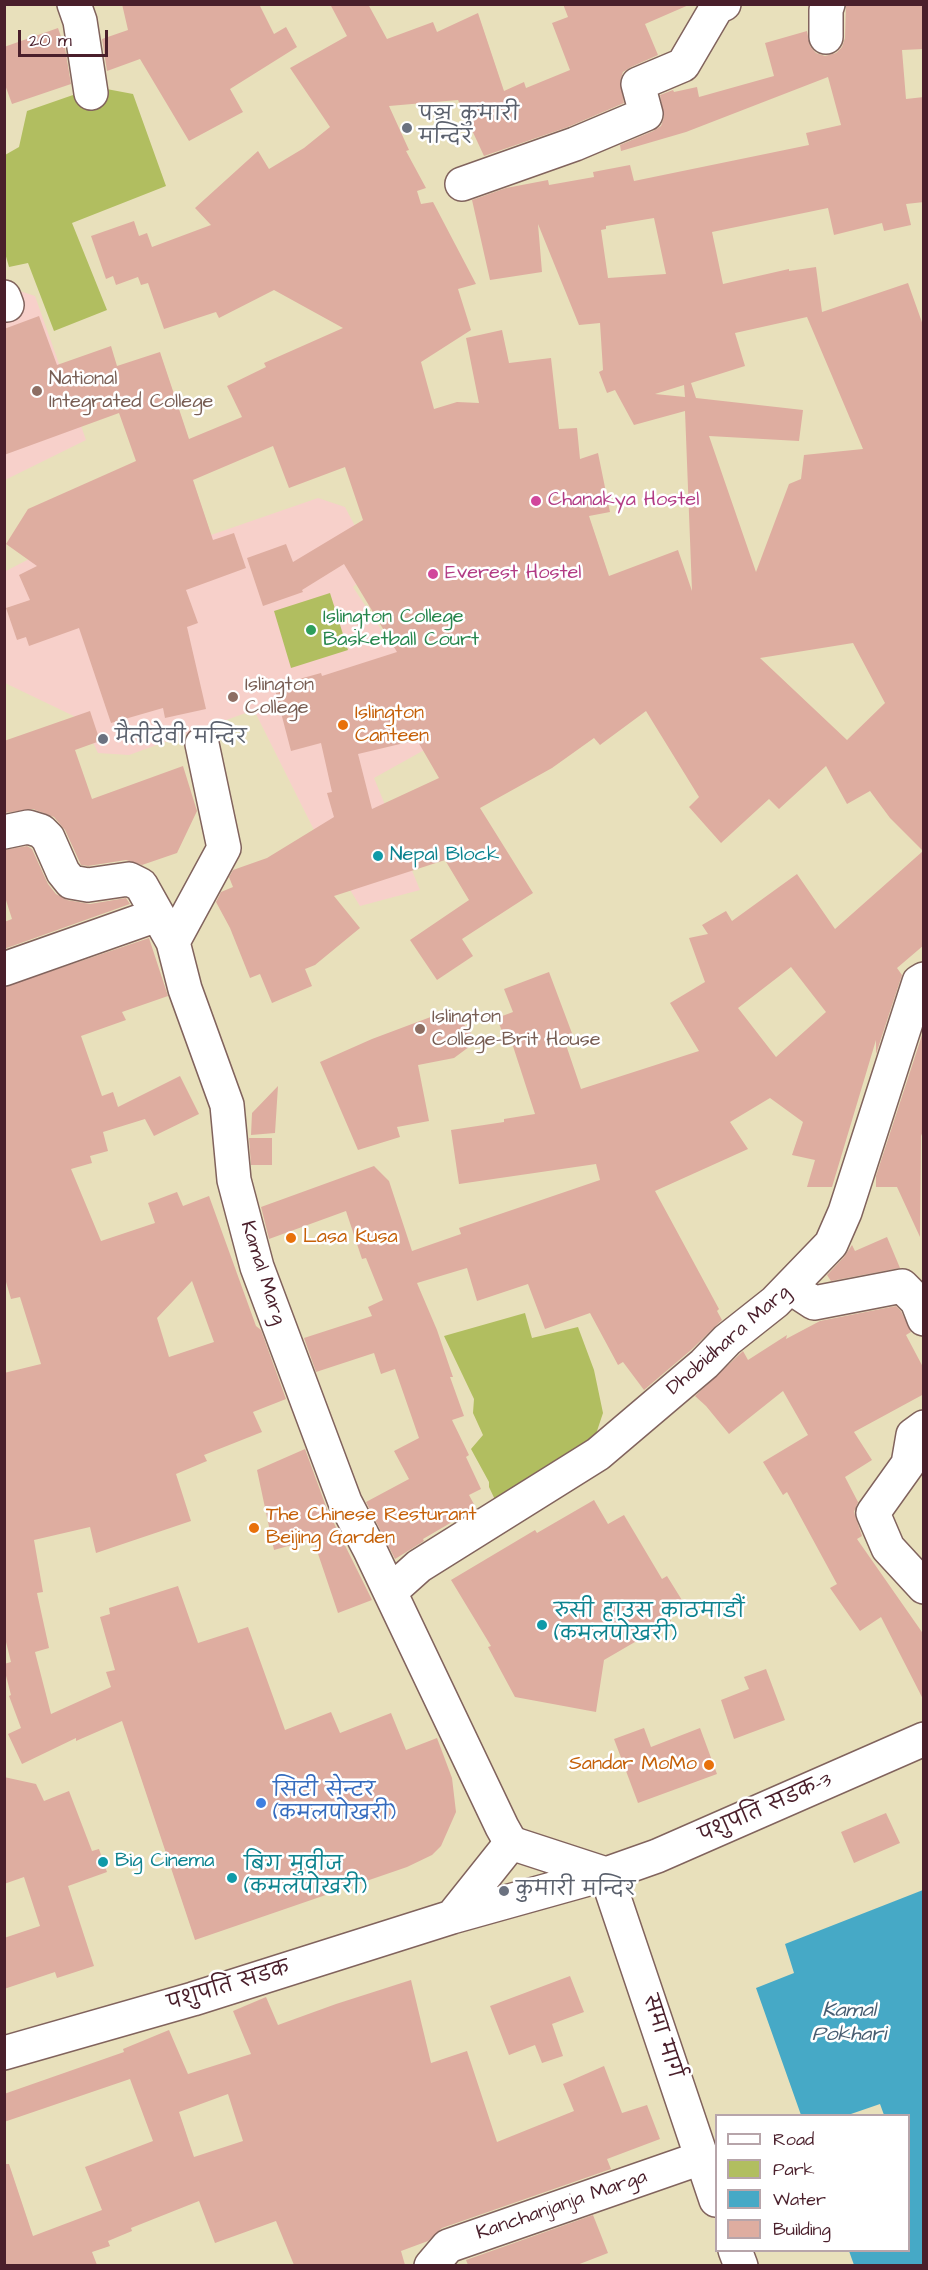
<!DOCTYPE html>
<meta charset="utf-8">
<style>
body{margin:0}
#map{position:relative;width:928px;height:2270px;overflow:hidden;background:#e8e0bb;font-family:"Architects Daughter",sans-serif}
canvas{display:block}
.frame{position:absolute;inset:0;border:6px solid #4a1f2b;pointer-events:none}
.legend{position:absolute;left:715px;top:2114px;width:195px;height:138px;box-sizing:border-box;background:#fff;border:2px solid #b7a5aa;margin:0;padding:8px 10px;list-style:none;font-size:18px;color:#4a1f2b}
.legend li{display:flex;align-items:center;gap:12px;height:30px}
.legend b{width:30px;border:2px solid #b7a5aa}
.scale{position:absolute;left:18px;top:30px;width:90px;height:27px;box-sizing:border-box;border:3px solid #4a1f2b;border-top:0;padding-left:8px;font-size:18px;line-height:21px;white-space:nowrap;color:#4a1f2b;-webkit-text-stroke:4px #fff;paint-order:stroke}
</style>
<div id="map">
<canvas width="928" height="2270"></canvas>
<div class="frame"></div>
<ul class="legend">
<li><b style="height:8px;background:#fff"></b>Road</li>
<li><b style="height:16px;background:#b1be60"></b>Park</li>
<li><b style="height:16px;background:#46a9c6"></b>Water</li>
<li><b style="height:16px;background:#deada0"></b>Building</li>
</ul>
<div class="scale">20 m</div>
</div>
<script>
const c = document.querySelector('canvas').getContext('2d');
c.lineJoin = 'round';
function fillPath(path, color) { c.fillStyle = color; c.fill(path, 'evenodd'); }
const toPath = rows => new Path2D(rows.map(r => 'M' + r).join(''));
function trace(path, color, width, dash) { c.strokeStyle = color; c.lineWidth = width; c.lineCap = dash ? 'butt' : 'round'; c.setLineDash(dash || []); c.stroke(path); }
function label(font, color, halo, rows, align = 'center') {
  c.font = font + ' "Architects Daughter","Playpen Sans Deva",sans-serif'; c.lineWidth = 5; c.setLineDash([]); c.textBaseline = 'middle'; c.strokeStyle = halo; c.fillStyle = color; for (const [text, x, y, turn = 0] of rows) {
    c.save(); c.translate(x, y); c.rotate((+turn || 0) * Math.PI / 180); c.textAlign = isNaN(turn) ? turn : align; if (halo) c.strokeText(text, 0, 0); c.fillText(text, 0, 0); c.restore();
  }
}
fillPath(toPath([
 [5,286,35,296,86,440,5,480],
 [318,498,345,507,376,566,353,587,384,634,402,637,453,734,374,778,420,890,360,906,319,840,254,710,129,755,98,753,82,720,5,683,4,572,54,546,153,555]
]), '#f7d0ca');
fillPath(toPath([
 [96,87,133,94,166,186,72,223,107,310,54,331,28,263,9,267,5,253,5,155,19,147,27,111],
 [330,593,348,650,291,668,274,611],
 [525,1313,532,1338,578,1327,594,1370,603,1413,594,1440,497,1504,489,1487,489,1482,471,1449,483,1435,473,1413,474,1399,444,1336]
]), '#b1be60');
fillPath(toPath([
 [923,1890,923,2265,854,2265,849,2251,908,2250,908,2116,884,2115,880,2104,848,2115,801,2115,756,1988,794,1973,785,1944]
]), '#46a9c6');
fillPath(toPath([
 [122,4,259,4,274,34,286,27,297,47,230,89,243,112,189,141,140,59,107,71,102,39,128,30],
 [330,4,368,4,387,39,433,22,437,32,478,13,504,91,524,82,526,88,570,70,552,23,568,17,563,4,691,4,645,24,658,55,631,67,623,72,620,81,624,103,568,127,484,156,458,100,389,106,409,150,406,151,426,188,417,191,421,204,433,202,476,284,458,289,471,330,421,362,434,409,457,402,479,403,466,338,502,330,509,363,551,358,559,429,577,428,580,459,598,453,610,512,589,516,609,576,678,550,692,591,685,411,634,425,615,390,607,393,599,372,603,370,600,323,579,325,538,224,542,272,490,280,472,200,506,188,548,180,549,185,594,177,593,172,630,165,634,181,809,145,806,133,841,125,828,77,686,132,621,151,620,145,653,131,661,126,664,117,660,95,673,90,674,92,697,87,699,97,774,76,765,43,807,31,810,46,816,53,825,56,836,53,842,47,845,38,846,4,924,4,924,49,902,50,906,99,924,97,924,202,906,204,911,225,884,231,882,223,834,235,828,208,712,232,723,284,789,269,789,271,816,267,822,312,908,283,924,328,924,945,897,968,902,975,876,1054,876,1040,832,1187,807,1187,815,1160,792,1155,803,1122,770,1098,730,1122,748,1149,655,1191,719,1309,717,1311,722,1320,691,1350,644,1390,623,1362,618,1365,590,1313,545,1329,528,1284,477,1301,467,1268,417,1283,437,1330,453,1377,450,1377,464,1416,452,1420,469,1455,466,1457,481,1489,469,1495,476,1508,423,1539,424,1541,395,1559,366,1502,409,1479,394,1451,419,1438,395,1369,381,1374,374,1353,316,1372,304,1338,372,1316,368,1307,383,1300,366,1258,362,1259,346,1211,269,1239,261,1207,374,1166,389,1181,412,1251,461,1234,459,1228,600,1180,596,1164,459,1184,451,1130,504,1122,504,1119,535,1114,511,1040,506,1042,497,1018,513,1012,504,989,549,972,573,1036,564,1039,581,1089,699,1051,670,1003,705,982,689,938,708,934,702,925,726,911,732,921,797,874,835,929,923,851,890,818,870,791,847,804,826,766,779,809,769,799,721,843,689,807,699,797,646,711,600,745,594,738,552,768,480,808,533,893,462,939,473,956,437,980,410,940,469,900,445,860,334,896,360,928,315,965,305,969,312,986,272,1003,260,974,250,978,230,928,216,902,221,892,233,887,229,877,233,870,267,858,334,817,327,793,332,792,321,743,291,751,274,686,321,673,322,676,397,652,344,564,302,590,303,592,263,606,247,558,286,544,293,562,363,520,345,467,289,488,273,446,193,480,213,540,234,533,246,568,186,590,198,623,187,627,206,709,165,718,163,708,111,723,79,628,29,646,26,637,17,640,6,608,30,600,19,575,37,566,6,544,28,509,136,461,119,413,4,455,4,329,39,316,57,365,111,346,117,366,160,352,189,439,242,417,227,386,266,367,264,363,343,328,274,290,219,318,216,312,164,329,148,283,141,285,138,277,116,285,113,276,106,279,91,236,134,221,139,236,147,233,152,247,211,225,195,208,258,151,269,169,304,148,330,127,290,68,347,36],
 [654,218,666,274,608,278,601,230,606,229,606,226],
 [807,317,863,449,804,455,801,479,789,484,756,572,709,436,799,441,803,410,696,398,691,383,745,366,735,333],
 [684,385,685,397,655,394],
 [853,643,885,703,847,740,760,658],
 [417,740,439,778,372,809,358,754],
 [791,967,826,1012,776,1057,738,1008],
 [58,28,65,48,71,84,12,104,4,82,4,47],
 [90,711,100,741,75,750,92,799,183,766,197,811,177,853,142,865,126,860,88,866,81,865,65,830,54,817,33,809,4,813,4,741],
 [27,846,32,849,48,884,56,894,67,900,90,904,126,898,130,904,4,949,4,922,12,919,4,894,4,850],
 [149,938,168,996,122,1012,126,1020,81,1036,102,1096,113,1092,118,1107,180,1076,199,1114,154,1136,145,1119,103,1132,108,1151,90,1156,92,1163,71,1169,101,1241,155,1223,148,1203,177,1192,183,1206,209,1196,256,1326,261,1330,286,1399,253,1412,262,1432,204,1455,207,1461,176,1474,191,1521,96,1553,90,1527,34,1540,43,1592,37,1593,49,1648,35,1652,51,1714,111,1687,106,1672,115,1670,100,1617,110,1614,109,1608,178,1586,198,1643,248,1627,285,1730,331,1712,340,1733,391,1713,406,1750,437,1738,452,1778,456,1812,441,1846,432,1855,407,1867,195,1940,122,1721,76,1741,76,1738,22,1764,8,1734,21,1728,9,1696,11,1695,4,1668,4,1664,11,1662,4,1634,4,1373,41,1364,20,1297,11,1299,4,1275,4,987],
 [192,1281,214,1342,169,1357,157,1318],
 [452,1009,477,1041,454,1058,418,1065,429,1121,397,1127,400,1137,358,1150,320,1062,372,1039],
 [924,1029,924,1129,921,1136,920,1237,897,1187,876,1187,876,1176],
 [278,1086,275,1133,251,1135,252,1113],
 [249,1138,272,1138,272,1165,251,1165],
 [887,1237,900,1268,831,1281,827,1275,844,1257,852,1245,855,1251],
 [896,1306,901,1311,911,1332,906,1335,924,1369,924,1394,854,1432,872,1460,845,1477,858,1502,854,1512,862,1536,857,1539,924,1635,924,1701,881,1617,860,1631,830,1588,837,1584,787,1492,783,1495,763,1462,808,1435,783,1391,729,1434,706,1406,695,1396,743,1351,748,1360,787,1335,786,1339,820,1321],
 [305,1449,327,1509,372,1600,338,1613,313,1539,274,1550,257,1470],
 [594,1500,608,1524,624,1515,662,1579,667,1576,685,1605,668,1615,671,1621,604,1660,596,1712,515,1697,488,1647,491,1646,451,1580,535,1530,537,1533],
 [766,1669,785,1720,734,1739,721,1700,749,1689,744,1677],
 [644,1728,651,1747,700,1728,717,1774,638,1803,614,1739],
 [4,1777,36,1784,44,1801,69,1791,92,1851,99,1849,107,1872,68,1886,94,1966,57,1978,55,1972,4,1989,4,1938,40,1926,24,1877,4,1884],
 [886,1813,900,1843,854,1863,841,1832],
 [570,1976,584,2012,552,2024,563,2056,542,2063,535,2045,509,2055,490,2006],
 [411,1980,431,2063,467,2051,497,2142,574,2111,563,2084,604,2066,622,2113,647,2105,660,2139,607,2159,611,2169,442,2228,428,2241,401,2251,405,2265,294,2265,276,2221,215,2243,199,2201,131,2228,132,2231,108,2241,110,2246,92,2252,97,2265,4,2265,4,2164,9,2164,33,2236,102,2210,85,2167,153,2141,130,2079,4,2122,4,2094,124,2052,123,2049,169,2030,188,2074,251,2054,233,2011,266,1997,278,2025,336,2004],
 [228,2094,243,2141,194,2157,179,2112],
 [593,2215,608,2253,577,2265,468,2265,466,2260]
]), '#deada0');
const minor = toPath([
 [74,4,80,21,91,93],
 [826,37,826,10,828,4],
 [462,184,575,144,646,114,638,84,683,65,717,7,724,4],
 [4,297,7,305],
 [4,832,28,827,41,831,48,838,63,872,71,882,88,885,129,879,141,885,173,942,185,989,227,1105,234,1180,257,1267,345,1502,370,1550,502,1827,511,1843],
 [173,942,224,848,202,744],
 [4,969,157,915],
 [791,1288,814,1303,902,1286,917,1301,924,1319],
 [924,1427,913,1435,908,1464,873,1513,888,1548,924,1587],
 [390,1592,419,1566,598,1454,704,1364,727,1340,775,1302,831,1244,845,1212,919,982,924,979],
 [431,2266,448,2246,701,2158]
]);
const secondary = toPath([
 [606,1874,716,2200],
 [452,1917,511,1843,606,1874],
 [4,2053,193,1999,452,1917,606,1874,657,1856,924,1739],
 [735,2250,741,2266]
]);
trace(minor, '#81635d', 36);
trace(secondary, '#81635d', 36);
trace(minor, '#fff', 33);
trace(secondary, '#fff', 33);
for (const [x, y, r, color] of [
 [407,128,6,"#6b7280"],
 [37,391,6,"#8d6e63"],
 [536,501,6,"#d1479c"],
 [433,574,6,"#d1479c"],
 [311,630,6,"#2e9e5b"],
 [233,697,6,"#8d6e63"],
 [343,725,6,"#e8710a"],
 [103,739,6,"#6b7280"],
 [378,856,6,"#0f9aa8"],
 [420,1029,6,"#8d6e63"],
 [291,1238,6,"#e8710a"],
 [254,1528,6,"#e8710a"],
 [542,1625,6,"#0f9aa8"],
 [709,1765,6,"#e8710a"],
 [261,1803,6,"#3f7fe0"],
 [103,1862,6,"#0f9aa8"],
 [232,1878,6,"#0f9aa8"],
 [504,1891,6,"#6b7280"]
]) { const dot = new Path2D(); dot.arc(x, y, r, 0, 2 * Math.PI); c.fillStyle = color; c.fill(dot); trace(dot, '#fff', 2); }
label('20px', '#5b616d', '#fff', [
 ["पञ्च कुमारी",419,116],
 ["मन्दिर",419,139],
 ["मैतीदेवी मन्दिर",115,739],
 ["कुमारी मन्दिर",516,1891]
], 'left');
label('20px', '#785e54', '#fff', [
 ["National",49,380],
 ["Integrated College",49,403],
 ["Islington",245,686],
 ["College",245,709],
 ["Islington",432,1018],
 ["College-Brit House",432,1041]
], 'left');
label('20px', '#b23c85', '#fff', [
 ["Chanakya Hostel",548,501],
 ["Everest Hostel",445,574]
], 'left');
label('20px', '#27864d', '#fff', [
 ["Islington College",323,618],
 ["Basketball Court",323,641]
], 'left');
label('20px', '#c56008', '#fff', [
 ["Islington",355,714],
 ["Canteen",355,737],
 ["Lasa Kusa",303,1238],
 ["The Chinese Resturant",266,1516],
 ["Beijing Garden",266,1539],
 ["Sandar MoMo",697,1765,"right"]
], 'left');
label('20px', '#0d838f', '#fff', [
 ["Nepal Block",390,856],
 ["रुसी हाउस काठमाडौं",554,1613],
 ["(कमलपोखरी)",554,1636],
 ["Big Cinema",115,1862],
 ["बिग मुवीज",244,1866],
 ["(कमलपोखरी)",244,1889]
], 'left');
label('20px', '#4a1f2b', '#fff', [
 ["Kamal Marg",262,1273,72],
 ["Dhobidhara Marg",729,1341,-41],
 ["पशुपति सडक-3",766,1809,-24],
 ["पशुपति सडक",229,1987,-17],
 ["समा मार्ग",661,2037,72],
 ["Kanchanjanja Marga",562,2206,-19]
]);
label('20px', '#366cbe', '#fff', [
 ["सिटी सेन्टर",273,1792],
 ["(कमलपोखरी)",273,1815]
], 'left');
label('italic 21px', '#485d71', '#fff', [
 ["Kamal",849,2012],
 ["Pokhari",849,2036]
]);
</script>
